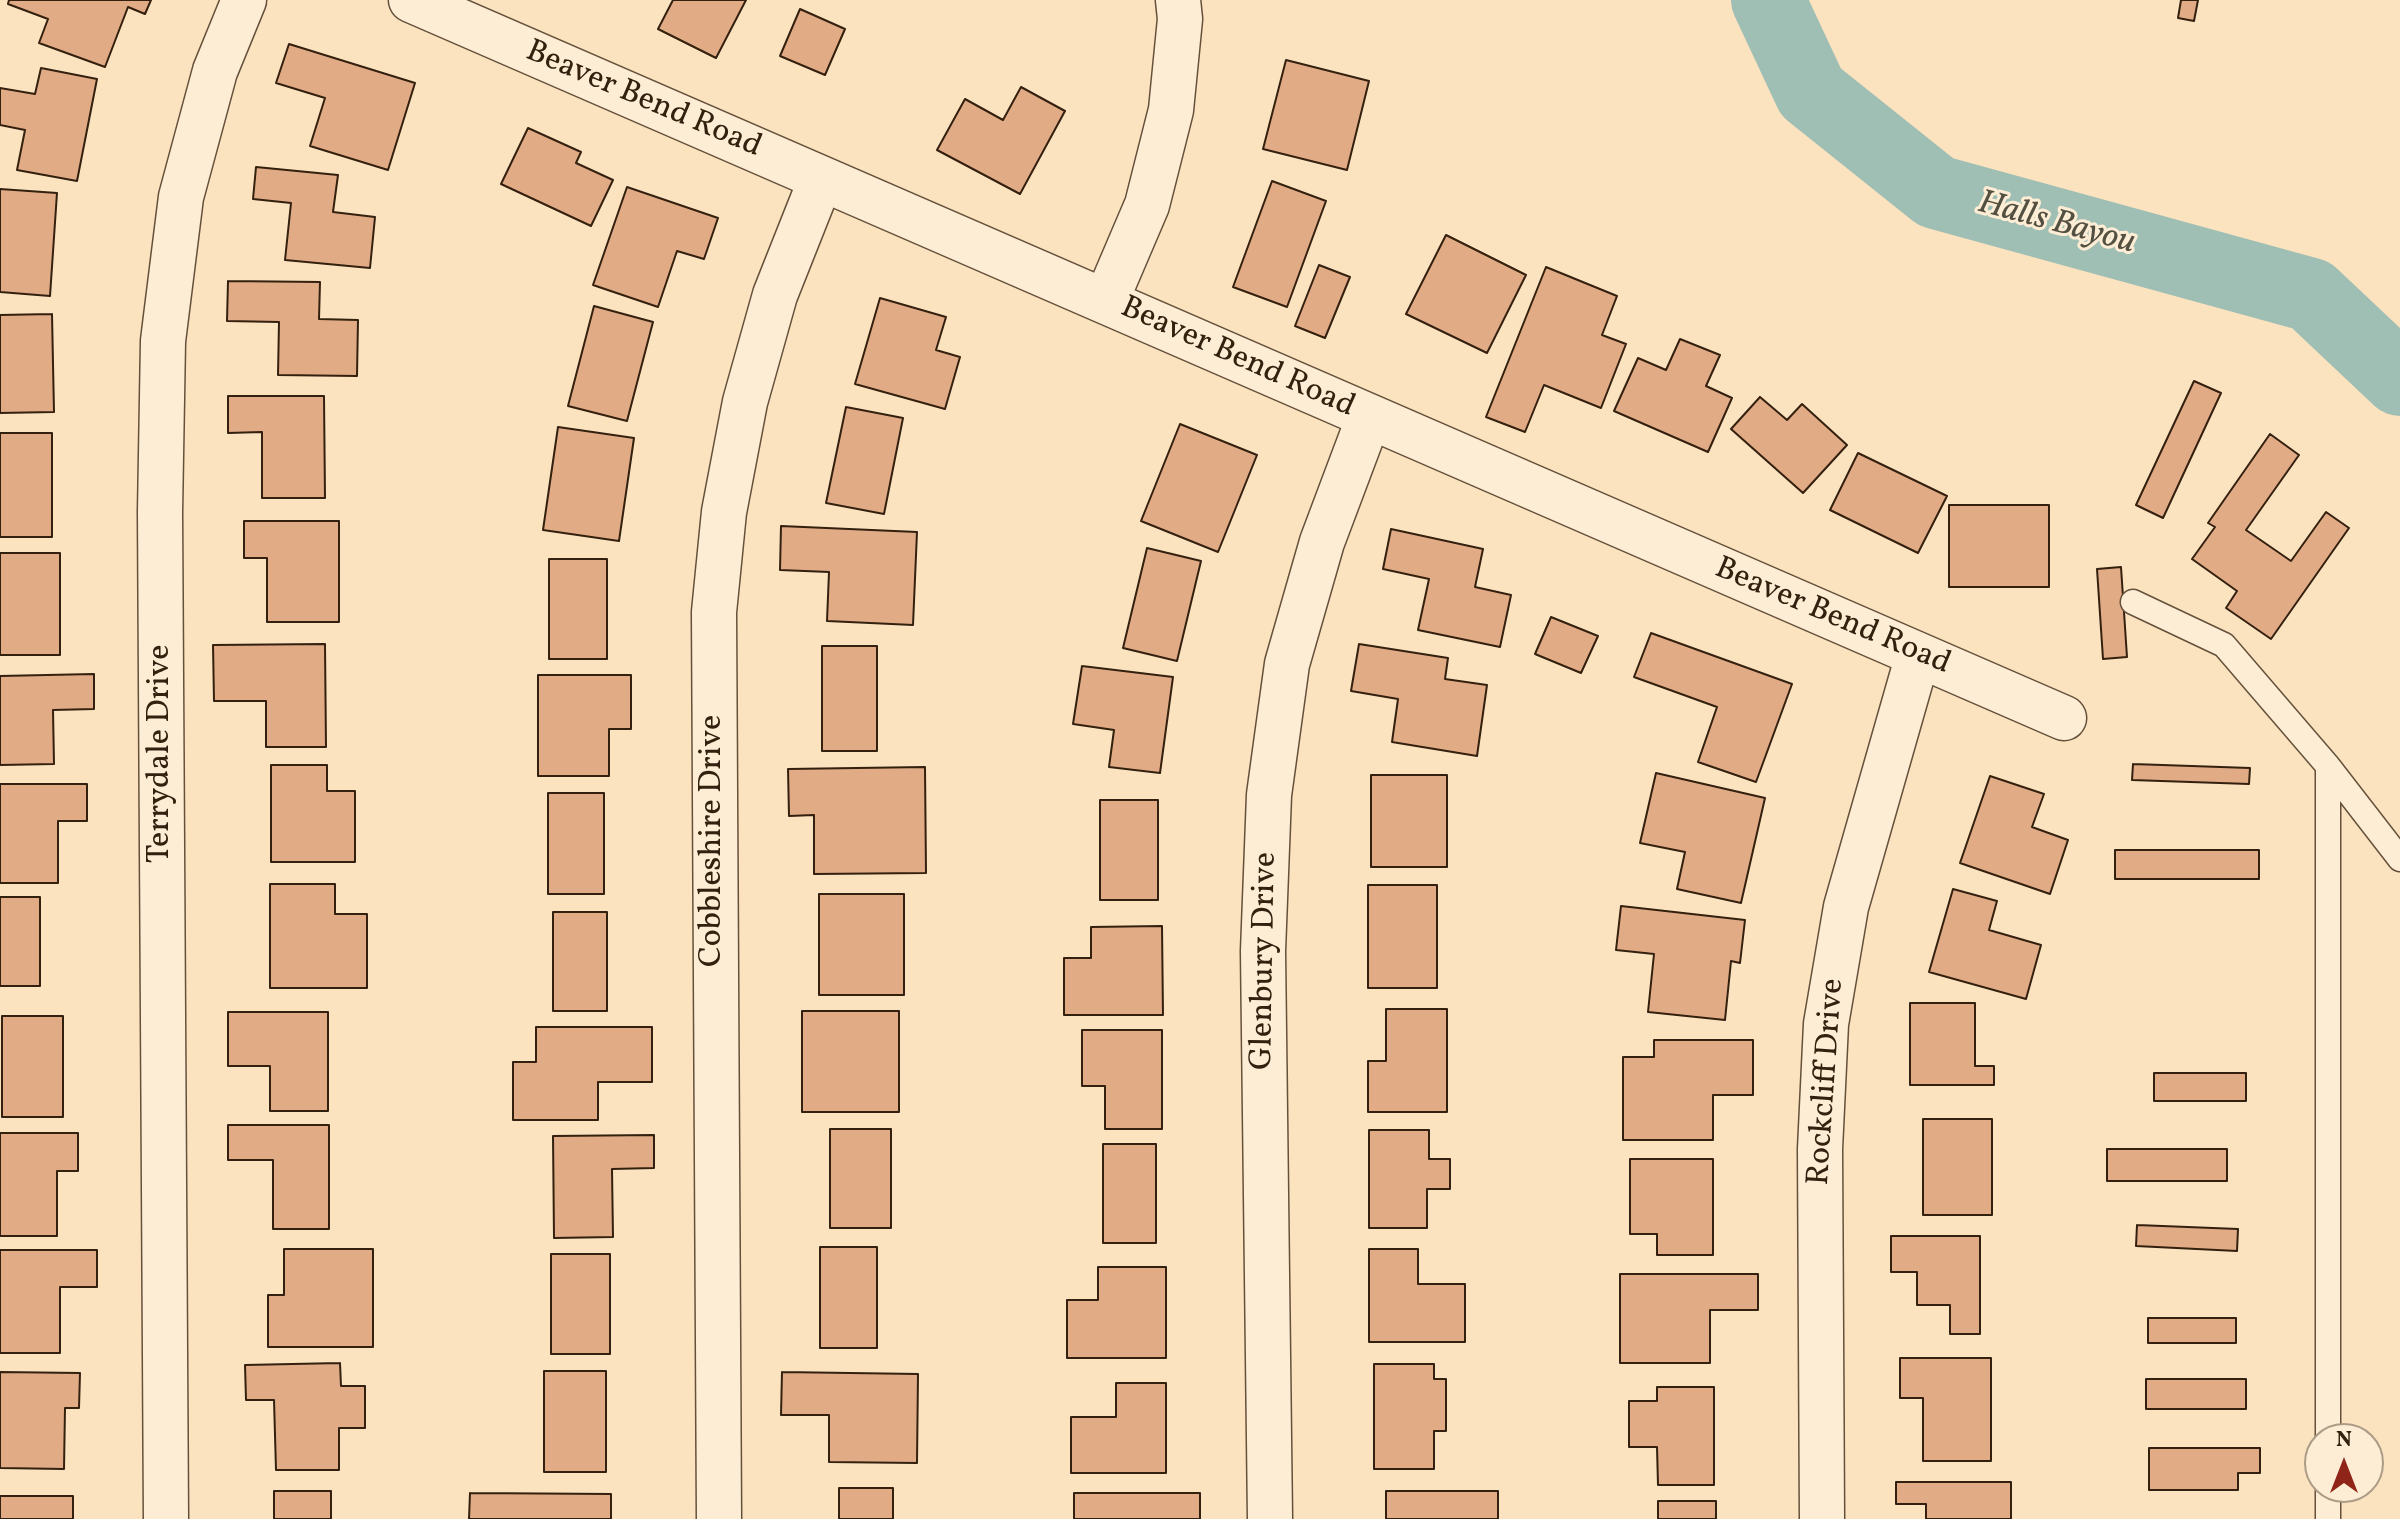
<!DOCTYPE html>
<style>
body{margin:0}
#map{position:relative;width:2400px;height:1519px;overflow:hidden;background:#fce3bf;font-family:Vollkorn,serif}
canvas{display:block}
.north{position:absolute;left:2304px;top:1423px;width:80px;height:80px;box-sizing:border-box;background:#fdedd5;border:2px solid #ac9b86;border-radius:50%;rotate:0deg;font-size:22px;font-weight:700;line-height:32px;text-align:center;color:#33200f}
.north::after{content:'';display:block;margin:auto;width:28px;height:36px;background:#8f2418;clip-path:polygon(50% 0,100% 100%,50% 72%,0 100%)}
</style>
<div id="map">
<canvas width="2400" height="1519"></canvas>
<div class="north">N</div>
</div>
<script>
const c = document.querySelector('canvas').getContext('2d');
c.lineJoin = 'round';
const toPath = rows => new Path2D(rows.map(r => 'M' + r).join(''));
function trace(path, color, width, dash) { c.strokeStyle = color; c.lineWidth = width; c.lineCap = dash ? 'butt' : 'round'; c.setLineDash(dash || []); c.stroke(path); }
function fillPath(path, color) { c.fillStyle = color; c.fill(path, 'evenodd'); }
function label(font, color, halo, rows, align = 'center') {
  c.font = font + ' Vollkorn,serif'; c.lineWidth = 6; c.setLineDash([]); c.textBaseline = 'middle'; c.strokeStyle = halo; c.fillStyle = color; for (const [text, x, y, turn = 0] of rows) {
    c.save(); c.translate(x, y); c.rotate((+turn || 0) * Math.PI / 180); c.textAlign = isNaN(turn) ? turn : align; if (halo) c.strokeText(text, 0, 0); c.fillText(text, 0, 0); c.restore();
  }
}
trace(toPath([
 [1768,0,1811,92,1936,192,2311,295,2400,379]
]), '#9fbeb4', 74);
const building = toPath([
 [9,0,151,0,145,14,128,7,105,67,39,43,48,19,8,4,9,0],
 [673,0,746,0,716,58,658,29,673,0],
 [2181,0,2198,0,2194,21,2178,18,2181,0],
 [800,9,845,29,825,75,780,56,800,9],
 [289,44,415,83,388,170,310,146,325,98,276,83,289,44],
 [1286,60,1369,81,1347,170,1263,149,1286,60],
 [41,68,97,79,77,181,17,170,25,130,0,125,0,88,35,94,41,68],
 [1021,87,1065,111,1020,194,937,150,965,99,1003,120,1021,87],
 [528,128,581,152,576,163,613,180,591,226,501,184,528,128],
 [256,167,338,175,333,212,375,217,370,268,285,260,291,203,253,199,256,167],
 [1272,181,1326,201,1287,307,1233,287,1272,181],
 [627,187,718,218,704,259,677,251,658,307,593,285,627,187],
 [0,189,57,193,50,296,0,292,0,189],
 [1446,235,1526,275,1487,353,1406,314,1446,235],
 [1319,265,1350,277,1325,338,1295,326,1319,265],
 [1546,267,1617,296,1602,335,1626,344,1601,408,1544,385,1525,432,1486,417,1546,267],
 [228,281,320,282,319,319,358,320,357,376,278,375,279,322,227,321,228,281],
 [880,298,946,317,936,350,960,357,945,409,855,384,880,298],
 [594,306,653,322,627,421,568,406,594,306],
 [52,314,54,412,0,413,0,315,52,314],
 [1680,339,1720,355,1706,386,1732,398,1708,452,1614,411,1638,358,1666,370,1680,339],
 [2194,381,2221,393,2163,518,2136,505,2194,381],
 [228,396,324,396,325,498,262,498,262,432,228,433,228,396],
 [1760,397,1787,420,1802,404,1847,445,1803,493,1731,429,1760,397],
 [846,407,903,418,884,514,826,503,846,407],
 [1180,424,1257,455,1218,552,1141,521,1180,424],
 [558,427,634,438,619,541,543,530,558,427],
 [0,433,52,433,52,537,0,537,0,433],
 [2270,434,2299,455,2246,530,2291,561,2326,512,2349,528,2271,639,2226,608,2237,591,2192,559,2215,527,2208,523,2270,434],
 [1858,453,1947,496,1918,553,1830,510,1858,453],
 [1949,505,2049,505,2049,587,1949,587,1949,505],
 [244,521,339,521,339,622,267,622,267,558,244,558,244,521],
 [781,526,917,532,913,625,827,621,829,572,780,570,781,526],
 [1391,529,1483,549,1475,587,1511,595,1500,647,1418,630,1429,579,1383,569,1391,529],
 [1147,548,1201,561,1177,661,1123,648,1147,548],
 [0,553,60,553,60,655,0,655,0,553],
 [549,559,607,559,607,659,549,659,549,559],
 [2121,567,2127,657,2103,659,2097,569,2121,567],
 [1551,617,1598,636,1581,673,1535,654,1551,617],
 [1651,633,1792,684,1756,782,1698,762,1717,707,1634,677,1651,633],
 [325,644,326,747,266,747,266,701,214,701,213,645,325,644],
 [1359,644,1448,658,1445,679,1487,685,1477,756,1392,742,1398,699,1351,691,1359,644],
 [822,646,877,646,877,751,822,751,822,646],
 [1082,666,1173,677,1160,773,1109,767,1114,730,1073,724,1082,666],
 [94,674,94,709,53,710,54,764,0,765,0,676,94,674],
 [538,675,631,675,631,729,609,729,609,776,538,776,538,675],
 [2133,764,2250,768,2249,784,2132,780,2133,764],
 [271,765,327,765,327,791,355,791,355,862,271,862,271,765],
 [925,767,926,873,814,874,814,815,789,816,788,769,925,767],
 [1656,773,1765,798,1741,903,1677,889,1685,852,1640,843,1656,773],
 [1371,775,1447,775,1447,867,1371,867,1371,775],
 [1990,776,2044,794,2032,827,2068,840,2050,894,1960,863,1990,776],
 [0,784,87,784,87,821,58,821,58,883,0,883,0,784],
 [548,793,604,793,604,894,548,894,548,793],
 [1100,800,1158,800,1158,900,1100,900,1100,800],
 [2115,850,2259,850,2259,879,2115,879,2115,850],
 [270,884,335,884,335,914,367,914,367,988,270,988,270,884],
 [1368,885,1437,885,1437,988,1368,988,1368,885],
 [1953,889,1997,901,1989,930,2041,945,2026,999,1929,972,1953,889],
 [819,894,904,894,904,995,819,995,819,894],
 [0,897,40,897,40,986,0,986,0,897],
 [1621,906,1745,920,1740,963,1731,961,1725,1020,1648,1012,1654,954,1616,950,1621,906],
 [553,912,607,912,607,1011,553,1011,553,912],
 [1162,926,1163,1015,1064,1015,1064,958,1091,958,1091,927,1162,926],
 [1910,1003,1975,1003,1975,1066,1994,1066,1994,1085,1910,1085,1910,1003],
 [1386,1009,1447,1009,1447,1112,1368,1112,1368,1061,1386,1061,1386,1009],
 [802,1011,899,1011,899,1112,802,1112,802,1011],
 [228,1012,328,1012,328,1111,270,1111,270,1066,228,1066,228,1012],
 [2,1016,63,1016,63,1117,2,1117,2,1016],
 [536,1027,652,1027,652,1082,598,1082,598,1120,513,1120,513,1062,536,1062,536,1027],
 [1082,1030,1162,1030,1162,1129,1105,1129,1105,1086,1082,1086,1082,1030],
 [1654,1040,1753,1040,1753,1095,1713,1095,1713,1140,1623,1140,1623,1057,1654,1057,1654,1040],
 [2154,1073,2246,1073,2246,1101,2154,1101,2154,1073],
 [1923,1119,1992,1119,1992,1215,1923,1215,1923,1119],
 [228,1125,329,1125,329,1229,273,1229,273,1160,228,1160,228,1125],
 [830,1129,891,1129,891,1228,830,1228,830,1129],
 [1369,1130,1429,1130,1429,1159,1450,1159,1450,1189,1427,1189,1427,1228,1369,1228,1369,1130],
 [0,1133,78,1133,78,1171,57,1171,57,1236,0,1236,0,1133],
 [654,1135,654,1168,612,1169,613,1237,554,1238,553,1136,654,1135],
 [1103,1144,1156,1144,1156,1243,1103,1243,1103,1144],
 [2107,1149,2227,1149,2227,1181,2107,1181,2107,1149],
 [1630,1159,1713,1159,1713,1255,1657,1255,1657,1234,1630,1234,1630,1159],
 [2137,1225,2238,1229,2237,1251,2136,1246,2137,1225],
 [1891,1236,1980,1236,1980,1334,1950,1334,1950,1305,1917,1305,1917,1272,1891,1272,1891,1236],
 [820,1247,877,1247,877,1348,820,1348,820,1247],
 [284,1249,373,1249,373,1347,268,1347,268,1295,284,1295,284,1249],
 [1369,1249,1418,1249,1418,1284,1465,1284,1465,1342,1369,1342,1369,1249],
 [0,1250,97,1250,97,1287,60,1287,60,1353,0,1353,0,1250],
 [551,1254,610,1254,610,1354,551,1354,551,1254],
 [1098,1267,1166,1267,1166,1358,1067,1358,1067,1300,1098,1300,1098,1267],
 [1620,1274,1758,1274,1758,1310,1710,1310,1710,1363,1620,1363,1620,1274],
 [2148,1318,2236,1318,2236,1343,2148,1343,2148,1318],
 [1900,1358,1991,1358,1991,1461,1923,1461,1923,1398,1900,1398,1900,1358],
 [340,1363,341,1386,365,1386,365,1428,339,1428,339,1470,276,1470,274,1400,246,1400,245,1365,340,1363],
 [1374,1364,1434,1364,1434,1379,1446,1379,1446,1431,1434,1431,1434,1469,1374,1469,1374,1364],
 [544,1371,606,1371,606,1472,544,1472,544,1371],
 [0,1372,80,1373,79,1408,65,1408,64,1469,0,1468,0,1372],
 [782,1372,918,1374,917,1463,829,1462,829,1415,781,1415,782,1372],
 [2146,1379,2246,1379,2246,1409,2146,1409,2146,1379],
 [1116,1383,1166,1383,1166,1473,1071,1473,1071,1417,1116,1417,1116,1383],
 [1657,1387,1714,1387,1714,1485,1658,1485,1657,1447,1629,1447,1629,1401,1657,1401,1657,1387],
 [2149,1448,2260,1448,2260,1473,2238,1473,2238,1490,2149,1490,2149,1448],
 [1896,1482,2011,1482,2011,1519,1926,1519,1926,1504,1896,1504,1896,1482],
 [839,1488,893,1488,893,1519,839,1519,839,1488],
 [274,1491,331,1491,331,1519,274,1519,274,1491],
 [1386,1491,1498,1491,1498,1519,1386,1519,1386,1491],
 [470,1493,611,1494,611,1519,469,1519,470,1493],
 [1074,1493,1200,1493,1200,1519,1074,1519,1074,1493],
 [0,1496,73,1496,73,1519,0,1519,0,1496],
 [1658,1501,1716,1501,1716,1519,1658,1519,1658,1501]
]);
fillPath(building, '#e1ab86');
trace(building, '#33200f', 2);
const lane = toPath([
 [2133,602,2224,645,2328,766,2328,1439],
 [2328,766,2400,859],
 [2328,1487,2328,1519]
]);
const street = toPath([
 [411,0,2064,718],
 [1106,301,1147,205,1171,110,1180,19,1178,0],
 [166,1519,160,512,163,341,181,197,215,71,244,0],
 [719,1519,714,612,724,512,745,402,775,295,821,179],
 [1270,1519,1263,951,1269,795,1287,664,1322,542,1369,417],
 [1822,1519,1820,1149,1826,1024,1846,907,1918,655]
]);
trace(lane, '#65513b', 27);
trace(street, '#65513b', 47);
trace(lane, '#fdedd5', 24);
trace(street, '#fdedd5', 44);
label('32px', '#33200f', '#fdedd5', [
 ["Beaver Bend Road",643,101,23],
 ["Beaver Bend Road",1237,359,24],
 ["Beaver Bend Road",1832,618,23],
 ["Terrydale Drive",162,754,-90],
 ["Cobbleshire Drive",714,841,-90],
 ["Glenbury Drive",1266,961,-89],
 ["Rockcliff Drive",1828,1082,-86]
]);
label('italic 34px', '#534f41', '#fdedd5', [
 ["Halls Bayou",2056,225,15]
]);
</script>
